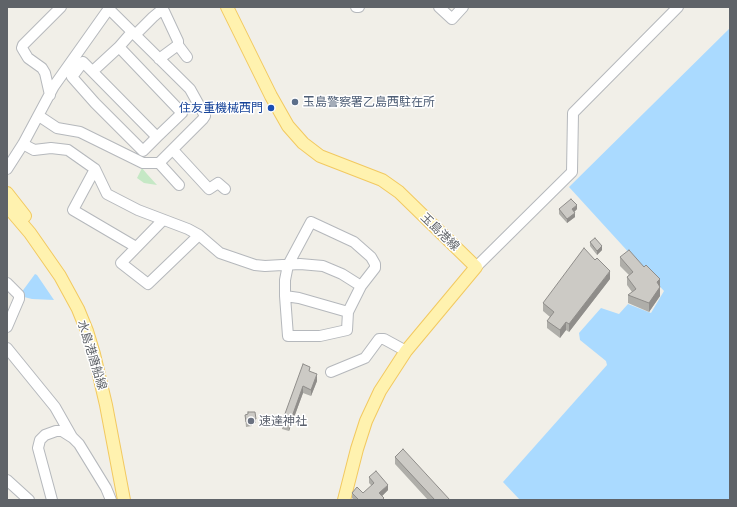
<!DOCTYPE html>
<meta charset="utf-8">
<style>
body{margin:0}
#map{position:relative;width:737px;height:507px;overflow:hidden;background:#f1efe8;font-family:"Asap Condensed",sans-serif}
canvas{display:block}
.frame{position:absolute;inset:0;border:8px solid #5f6368;pointer-events:none}
</style>
<div id="map">
<canvas width="737" height="507"></canvas>
<div class="frame"></div>
</div>
<script>
const c = document.querySelector('canvas').getContext('2d');
c.lineJoin = 'round';
function fillPath(path, color) { c.fillStyle = color; c.fill(path, 'evenodd'); }
const toPath = rows => new Path2D(rows.map(r => 'M' + r).join(''));
function trace(path, color, width, dash) { c.strokeStyle = color; c.lineWidth = width; c.lineCap = dash ? 'butt' : 'round'; c.setLineDash(dash || []); c.stroke(path); }
function label(font, color, halo, rows, align = 'center') {
  c.font = font + ' "Asap Condensed","Noto Sans JP",sans-serif'; c.lineWidth = 3; c.setLineDash([]); c.textBaseline = 'middle'; c.strokeStyle = halo; c.fillStyle = color; for (const [text, x, y, turn = 0] of rows) {
    c.save(); c.translate(x, y); c.rotate((+turn || 0) * Math.PI / 180); c.textAlign = isNaN(turn) ? turn : align; if (halo) c.strokeText(text, 0, 0); c.fillText(text, 0, 0); c.restore();
  }
}
fillPath(toPath([
 [142,168,147,174,157,185,144,183,137,178]
]), '#c5e8c5');
fillPath(toPath([
 [730,28,730,500,520,500,503,482,607,365,606,361,580,340,579,333,601,308,619,314,628,304,651,313,664,291,569,187],
 [35,274,37,275,54,300,32,299,24,297,21,293]
]), '#aadaff');
const minor = toPath([
 [356,7,359,7],
 [439,7,452,19,463,7],
 [132,32,119,47,182,113,157,137],
 [135,35,153,17,159,12,164,11,178,41,178,45,159,59],
 [178,45,187,57],
 [83,62,157,137,143,151,95,103,72,77,83,62],
 [93,71,119,47],
 [50,95,45,73,42,68,28,58,22,48,23,45,61,7],
 [39,116,57,128,80,132,143,163,159,163,203,119,205,116,190,89,109,9],
 [23,144,34,150,51,148,68,150,95,169,107,194,138,210,188,229,199,235,220,253,255,265,265,266,300,264,323,266,342,274,361,286],
 [173,150,209,189,218,183,225,189],
 [159,163,179,185],
 [7,169,23,144,54,86,110,7],
 [95,169,73,210,136,247],
 [163,220,121,263,148,284,199,235],
 [311,222,354,242,371,257,375,264,375,268,361,286,348,312,347,330,320,336,288,336,285,296,285,280,288,265,311,222],
 [476,267,572,172,573,113,678,7],
 [7,283,19,295,19,299,7,327],
 [285,296,299,298,348,312],
 [7,348,55,407,72,437],
 [331,372,365,358,379,339,384,339,406,351],
 [7,480,29,500],
 [52,500,38,448,40,440,45,435,56,431,62,431,73,438,79,444,106,488,111,500]
]);
const major = toPath([
 [227,7,271,96,288,126,303,143,320,156,382,180,399,192,476,267,406,351,380,391,366,421,357,449,344,500],
 [7,193,25,216],
 [7,206,30,233,60,276,78,309,87,331,94,354,106,405,124,500]
]);
trace(minor, '#b5b8bc', 12);
trace(major, '#f2c960', 14);
trace(minor, '#fff', 10);
trace(major, '#fff2af', 12);
fillPath(toPath([
 [559,209,577,209,574,212,575,217,567,223,559,214],
 [590,242,602,250,597,255,590,246],
 [620,257,644,267,660,279,660,296,649,312,628,303,628,295,632,292,627,285,627,277,629,275,620,266],
 [610,279,569,332,566,330,560,338,547,328,547,321,550,317,543,311,543,303],
 [310,372,317,381,311,396,303,393,289,431,282,429,282,422],
 [245,415,256,419,256,423,252,423,252,426,246,427],
 [395,457,450,500,428,500,395,464],
 [369,477,388,490,382,496,384,500,354,500,352,498,352,493,363,493,372,486,369,483]
]), '#afaea9');
fillPath(toPath([
 [577,205,577,209,572,214,572,209],
 [575,213,575,217,567,223,567,219],
 [602,246,602,250,597,255,597,251],
 [610,271,610,279,569,332,569,324],
 [660,279,660,296,649,312,649,303,657,282],
 [566,322,566,330,560,338,560,330],
 [317,374,317,381,311,396,311,390],
 [303,386,303,393,289,431,289,425],
 [388,485,388,490,379,499,379,493]
]), '#8f8d8a');
const building = toPath([
 [571,199,577,205,572,209,575,213,567,219,559,209,571,199],
 [595,238,602,246,597,251,590,242,595,238],
 [584,248,595,260,597,258,610,271,569,324,566,322,560,330,547,321,554,312,543,303,584,248],
 [629,250,644,267,646,265,660,279,657,282,660,287,649,303,628,295,636,289,627,277,633,272,620,257,629,250],
 [303,364,310,367,309,371,317,374,311,390,303,386,289,425,282,422,303,364],
 [248,412,255,412,256,419,252,419,252,422,246,422,245,415,248,414,248,412],
 [403,449,450,500,435,500,395,457,403,449],
 [376,471,388,485,379,493,384,498,382,500,359,500,352,493,357,487,363,493,374,483,369,477,376,471]
]);
fillPath(building, '#cccac5');
trace(building, '#8f8d8a', 1);
for (const [x, y, r, color] of [
 [295,102,4,"#5c6f8a"],
 [271,108,4,"#1a4fb4"],
 [251,421,4,"#6b7280"]
]) { const dot = new Path2D(); dot.arc(x, y, r, 0, 2 * Math.PI); c.fillStyle = color; c.fill(dot); trace(dot, '#fff', 1.5); }
label('12px', '#4e5e75', '#fff', [
 ["玉島警察署乙島西駐在所",303,102]
], 'left');
label('12px', '#164399', '#fff', [
 ["住友重機械西門",263,108]
], 'right');
label('12px', '#5f6368', '#fff', [
 ["玉島港線",440,232,44],
 ["水島港唐船線",92,355,73]
]);
label('12px', '#5b616d', '#fff', [
 ["速達神社",259,421]
], 'left');
</script>
